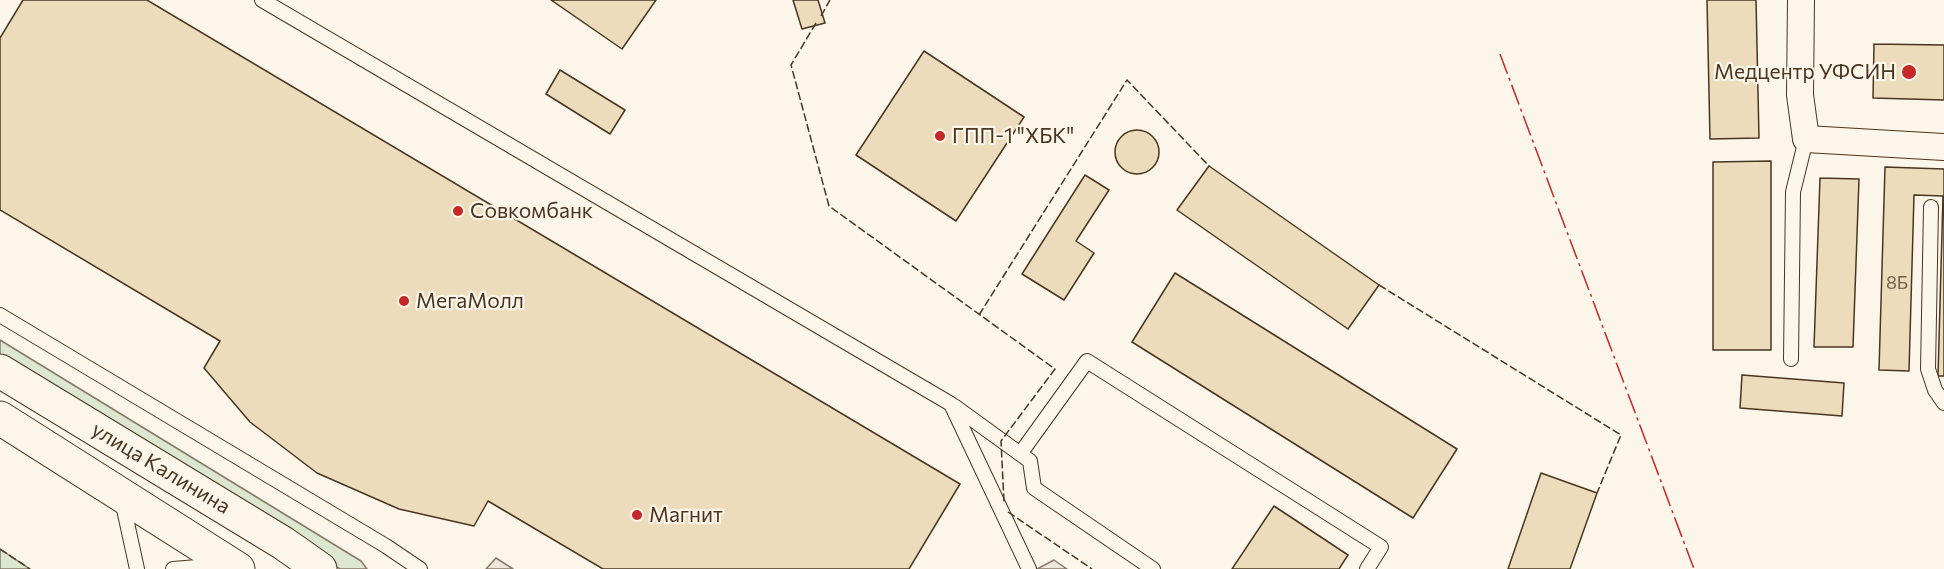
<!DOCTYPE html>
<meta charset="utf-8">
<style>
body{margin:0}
canvas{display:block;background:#fbf6e9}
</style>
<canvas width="1944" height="569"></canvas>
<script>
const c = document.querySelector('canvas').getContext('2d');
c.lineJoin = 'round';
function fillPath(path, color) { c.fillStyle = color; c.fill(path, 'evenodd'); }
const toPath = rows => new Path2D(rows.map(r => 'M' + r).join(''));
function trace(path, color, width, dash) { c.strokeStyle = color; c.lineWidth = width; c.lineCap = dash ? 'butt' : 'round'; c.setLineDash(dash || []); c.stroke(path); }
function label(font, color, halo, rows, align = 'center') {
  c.font = font + ' Commissioner,sans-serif'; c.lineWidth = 4.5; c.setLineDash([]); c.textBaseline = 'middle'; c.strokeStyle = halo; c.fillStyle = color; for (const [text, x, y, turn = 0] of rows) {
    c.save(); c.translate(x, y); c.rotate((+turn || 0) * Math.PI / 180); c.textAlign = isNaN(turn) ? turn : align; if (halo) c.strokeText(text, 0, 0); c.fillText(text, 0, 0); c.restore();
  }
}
const green = toPath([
 [0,340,361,561,367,569,340,569,0,359,0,340],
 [0,549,30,569,0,569,0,549]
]);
fillPath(green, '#dce7d0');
trace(green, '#887966', 1.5);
const parking = toPath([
 [496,558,513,569,486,569,496,558],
 [1054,560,1067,569,1037,569,1054,560]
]);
fillPath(parking, '#ede7d9');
trace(parking, '#887966', 1.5);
const building = toPath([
 [23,0,147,0,960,484,909,569,603,569,488,501,474,526,399,509,317,473,250,422,204,368,220,341,0,210,0,38,23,0],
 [551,0,656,0,622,49,551,0],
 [793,0,818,0,825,23,802,29,793,0],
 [1707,0,1756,0,1759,138,1710,139,1707,0],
 [1874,44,1944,45,1944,100,1873,98,1874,44],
 [924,51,1024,117,956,221,856,155,924,51],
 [560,70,625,110,610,134,546,94,560,70],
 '1115 152a22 22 0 1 1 44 0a22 22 0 1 1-44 0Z',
 [1771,161,1771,350,1713,350,1713,162,1771,161],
 [1209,166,1379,285,1348,329,1177,210,1209,166],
 [1885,167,1944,169,1944,376,1938,376,1943,196,1914,195,1909,371,1879,370,1885,167],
 [1085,175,1109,190,1076,241,1094,253,1064,300,1022,274,1085,175],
 [1820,178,1859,179,1853,347,1814,347,1820,178],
 [1175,273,1457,449,1413,518,1132,342,1175,273],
 [1742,375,1844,383,1842,416,1740,408,1742,375],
 [1541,473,1597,493,1570,569,1508,569,1541,473],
 [1274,506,1348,555,1339,569,1232,569,1274,506]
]);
fillPath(building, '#ecdcbc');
trace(building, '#4a3520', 1.5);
const service = toPath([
 [262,0,951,404,1029,569],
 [1931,207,1928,369,1935,390,1944,403],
 [0,315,386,546,420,569],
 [1791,359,1793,192,1806,139],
 [954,406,1030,461,1034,488,1153,569],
 [1020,454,1087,361,1381,547,1367,569],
 [122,500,137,569],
 [173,569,222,565]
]);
const minor = toPath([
 [1801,0,1800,95,1806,139,1944,147]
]);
const primary = toPath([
 [0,371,283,543,320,569],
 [0,418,238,569]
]);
trace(service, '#4a3520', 16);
trace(minor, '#4a3520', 28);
trace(primary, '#4a3520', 35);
trace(service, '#fbf6e9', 14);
trace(minor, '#fbf6e9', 26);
trace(primary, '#fbf6e9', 33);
trace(toPath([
 [821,16,830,0],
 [816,23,791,65,829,206,1055,369,1001,441,1004,502],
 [1379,285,1621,435,1597,493],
 [979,315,1127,80,1209,166],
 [1008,512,1092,569],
 [0,549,30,569]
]), '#4a3520', 1.5, [8, 3]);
trace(toPath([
 [1500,54,1694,569]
]), '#c62828', 1.5, [21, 4.5, 3, 4.5]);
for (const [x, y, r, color] of [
 [1909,72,8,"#c62828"],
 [940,136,6,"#c62828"],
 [458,211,6,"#c62828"],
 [404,301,6,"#c62828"],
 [637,515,6,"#c62828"]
]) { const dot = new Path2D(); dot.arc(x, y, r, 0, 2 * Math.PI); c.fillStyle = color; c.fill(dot); trace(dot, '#fbf6e9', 2); }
label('18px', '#725f47', null, [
 ["8Б",1897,283]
]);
label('21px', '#4a3520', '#fbf6e9', [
 ["Медцентр УФСИН",1896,72,"right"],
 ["ГПП-1 \"ХБК\"",952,136],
 ["Совкомбанк",470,211],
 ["МегаМолл",416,301],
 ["Магнит",649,515]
], 'left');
label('21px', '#4a3520', '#fbf6e9', [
 ["улица Калинина",161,468,31]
]);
</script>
